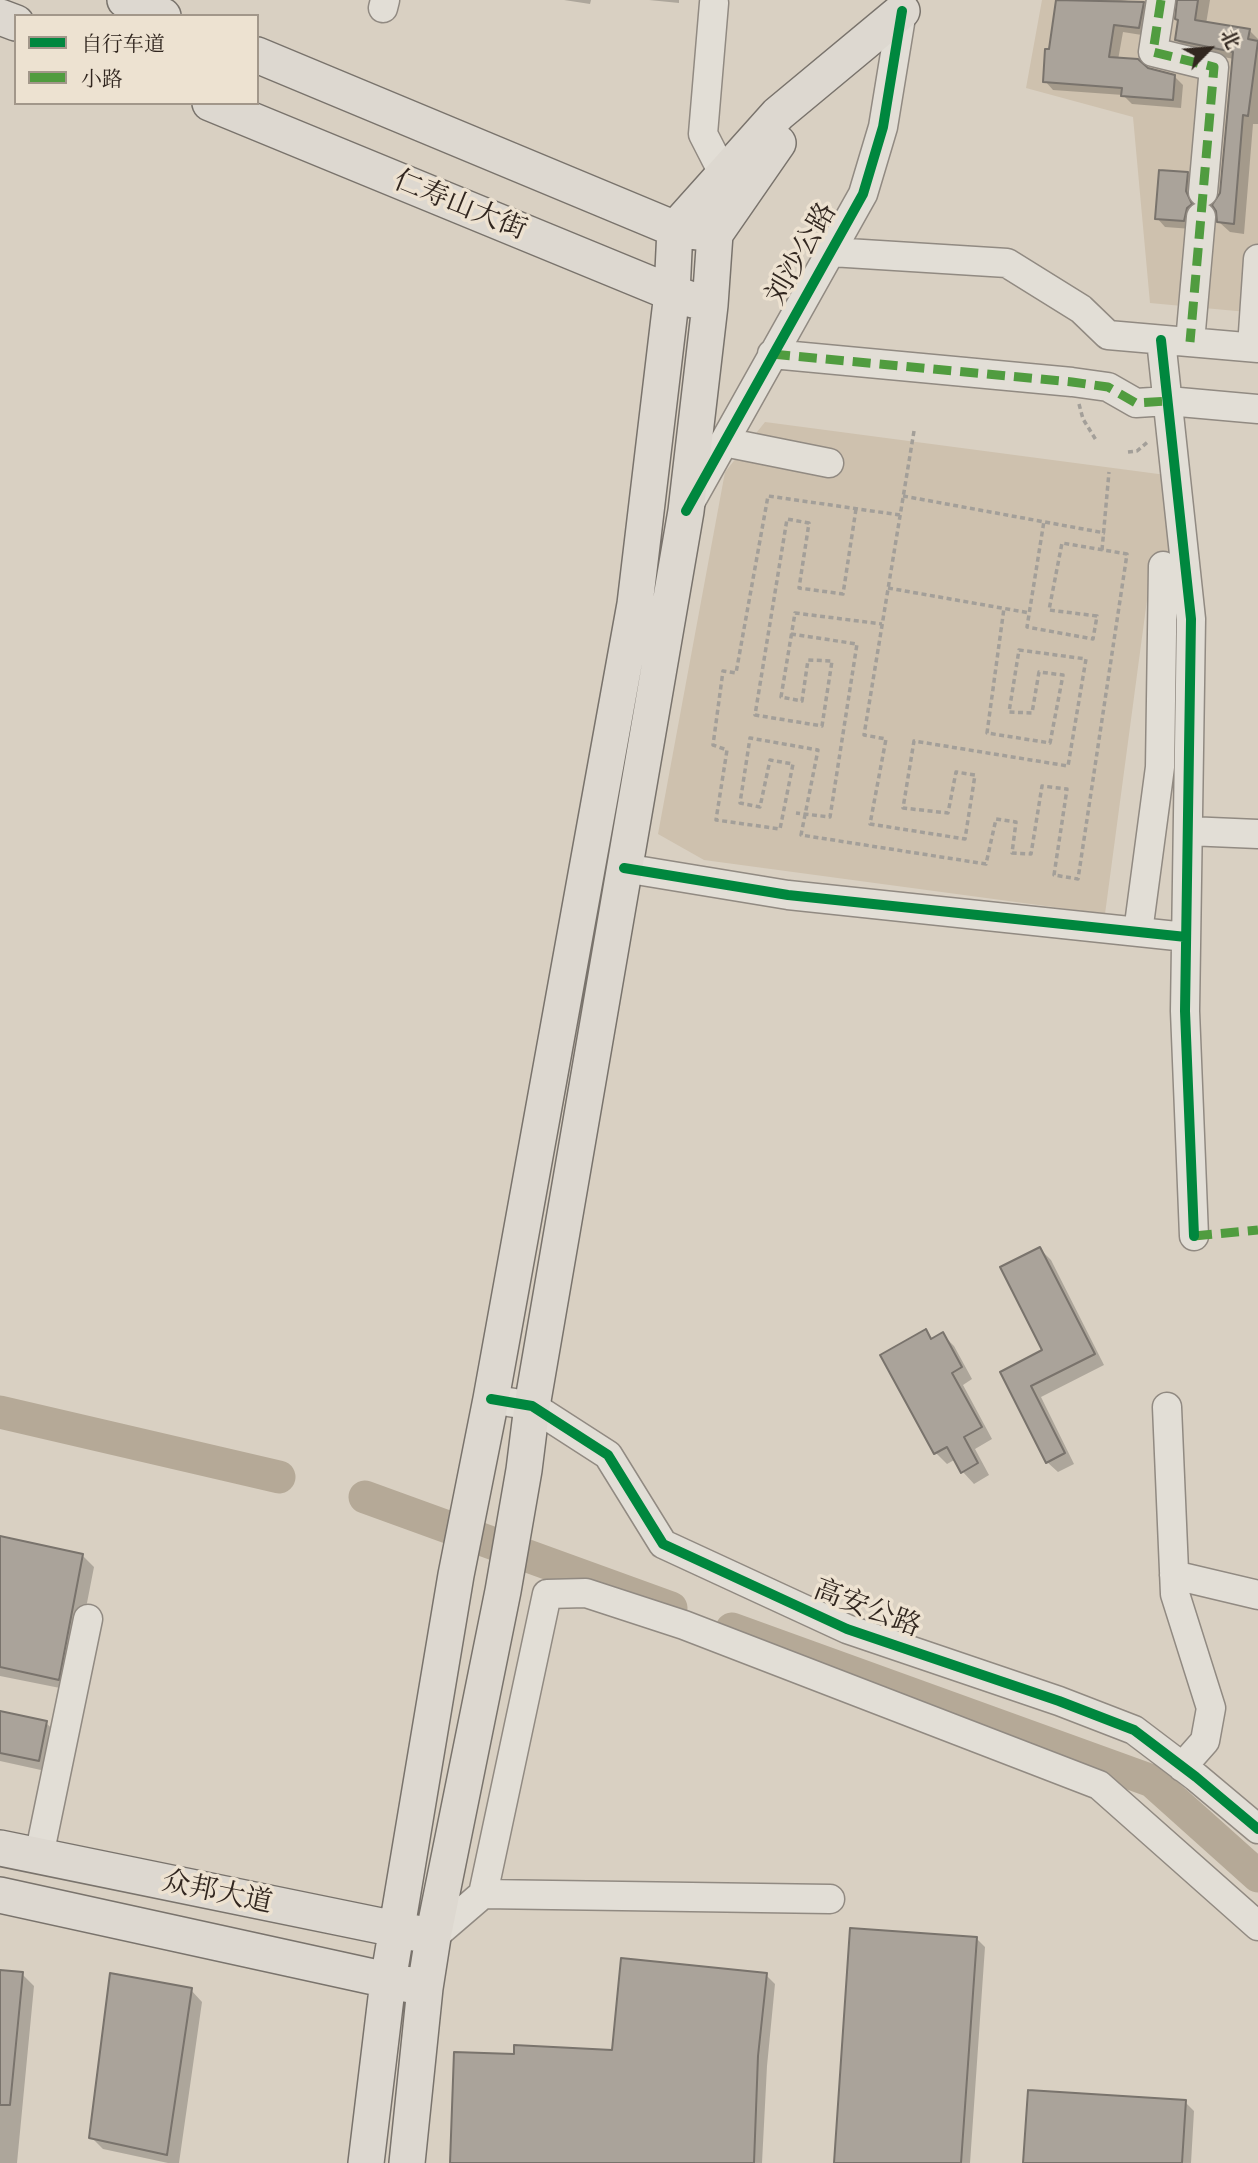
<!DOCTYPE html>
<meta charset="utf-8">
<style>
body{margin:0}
#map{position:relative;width:1258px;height:2163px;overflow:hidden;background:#d9d0c2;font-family:"Old Standard TT","Noto Serif SC",serif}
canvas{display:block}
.legend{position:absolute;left:14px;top:14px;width:245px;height:91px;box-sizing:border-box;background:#ede2d1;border:2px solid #a2978a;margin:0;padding:9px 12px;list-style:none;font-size:21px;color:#31261f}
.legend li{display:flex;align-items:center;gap:14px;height:35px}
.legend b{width:35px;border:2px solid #a2978a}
.north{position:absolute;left:1174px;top:14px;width:70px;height:70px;-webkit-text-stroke:5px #ede2d1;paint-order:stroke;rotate:65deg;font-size:19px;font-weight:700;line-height:28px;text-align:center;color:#31261f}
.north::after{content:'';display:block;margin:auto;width:24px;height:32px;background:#31261f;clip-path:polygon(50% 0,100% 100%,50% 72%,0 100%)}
</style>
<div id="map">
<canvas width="1258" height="2163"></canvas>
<ul class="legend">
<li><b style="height:9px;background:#00873e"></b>自行车道</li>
<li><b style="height:9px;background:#509c3f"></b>小路</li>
</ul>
<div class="north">北</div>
</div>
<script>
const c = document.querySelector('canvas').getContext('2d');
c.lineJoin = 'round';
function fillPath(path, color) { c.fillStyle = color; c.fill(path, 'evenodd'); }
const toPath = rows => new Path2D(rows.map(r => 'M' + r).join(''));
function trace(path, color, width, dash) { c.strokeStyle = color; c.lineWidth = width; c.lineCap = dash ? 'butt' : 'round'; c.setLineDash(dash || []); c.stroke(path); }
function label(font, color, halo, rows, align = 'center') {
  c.font = font + ' "Old Standard TT","Noto Serif SC",serif'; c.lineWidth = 7; c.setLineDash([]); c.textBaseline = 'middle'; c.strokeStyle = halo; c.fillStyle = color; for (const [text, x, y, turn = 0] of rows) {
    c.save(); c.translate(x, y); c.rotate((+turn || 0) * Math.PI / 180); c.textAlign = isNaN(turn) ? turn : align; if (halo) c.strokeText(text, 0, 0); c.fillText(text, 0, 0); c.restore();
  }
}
fillPath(toPath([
 [1042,0,1258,0,1258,313,1150,303,1133,117,1026,88],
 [765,422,1166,475,1174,554,1153,555,1105,914,704,860,658,834,725,472]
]), '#cec1ae');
fillPath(toPath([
 [564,0,591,0,590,4],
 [649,0,679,0,679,3],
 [1058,0,1121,0,1143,3,1151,12,1148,36,1123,32,1118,60,1174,76,1183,85,1181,108,1132,104,1123,95,1053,90,1045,81],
 [1179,0,1210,0,1206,24,1249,30,1258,39,1258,124,1253,124,1244,234,1230,232,1219,222,1234,59,1187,50,1177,40,1180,21],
 [1187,174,1196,182,1194,201,1199,213,1192,229,1165,227,1157,218],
 [1040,1249,1051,1260,1104,1365,1041,1397,1074,1464,1058,1472,1047,1462,1002,1373,1044,1351],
 [926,1332,933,1339,942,1334,954,1346,972,1379,963,1385,992,1439,975,1449,989,1475,974,1484,963,1472,956,1459,947,1464,936,1453],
 [0,1538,82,1555,94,1567,70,1690,0,1676],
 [0,1713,46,1723,58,1734,50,1772,0,1761],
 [976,1938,985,1947,970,2163,836,2163],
 [0,1972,22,1974,34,1986,17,2163,0,2163],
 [766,1975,775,1984,767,2066,762,2163,452,2163,516,2056,614,2051],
 [191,1990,202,2002,179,2163,168,2163,103,2149,91,2137],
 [1185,2102,1194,2111,1191,2163,1025,2163]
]), '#0003');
trace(toPath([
 [0,1412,279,1477],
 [365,1497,671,1608],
 [732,1629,1152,1781,1258,1876]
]), '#b5a997', 33);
const building = toPath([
 [1056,0,1144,2,1139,28,1114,25,1109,57,1138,59,1148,68,1175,75,1173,100,1121,96,1122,88,1043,82,1045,49,1049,49,1056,0],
 [1177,0,1198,0,1195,20,1250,29,1248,39,1258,41,1248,116,1243,115,1234,224,1217,222,1216,211,1212,205,1220,193,1233,52,1175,40,1178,20,1175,19,1177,0],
 [1159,170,1188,172,1186,191,1192,204,1187,208,1184,221,1155,219,1159,170],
 [1040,1247,1095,1354,1031,1386,1065,1453,1046,1463,1000,1372,1042,1350,1000,1267,1040,1247],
 [926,1329,931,1339,943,1332,962,1367,952,1373,982,1427,964,1437,978,1463,961,1473,947,1447,934,1454,880,1355,926,1329],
 [0,1536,83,1554,59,1680,0,1667,0,1536],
 [0,1711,47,1721,39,1761,0,1753,0,1711],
 [850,1928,977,1937,961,2163,834,2163,850,1928],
 [621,1958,767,1973,758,2056,754,2163,450,2163,454,2052,514,2054,514,2045,612,2050,621,1958],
 [0,1970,23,1972,10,2105,0,2105,0,1970],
 [110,1973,192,1988,167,2155,89,2138,110,1973],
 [1028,2090,1186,2100,1182,2163,1023,2163,1028,2090]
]);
fillPath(building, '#aaa39a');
trace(building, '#79736c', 2);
const minor = toPath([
 [1161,0,1153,52,1214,67,1203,192],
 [714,3,703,134,724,175],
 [383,8,385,0],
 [831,252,1007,263,1081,309,1108,335,1258,348],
 [1161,340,1191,619,1185,1011,1194,1236],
 [1190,342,1201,217],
 [1252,347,1258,259],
 [772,354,1072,382,1108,387,1136,403,1168,401,1258,409],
 [724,442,829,463],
 [691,501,863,194,883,127,902,11],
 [1188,831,1258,834],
 [624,868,788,895,1186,937],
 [1138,932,1160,767,1163,566],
 [491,1399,532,1406,608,1455,663,1544,847,1629,1059,1701,1134,1730,1196,1777,1258,1829],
 [1167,1407,1175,1594,1211,1708,1205,1741,1182,1767],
 [1174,1575,1258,1595],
 [39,1856,88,1619],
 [483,1894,547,1594,586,1593,684,1625,1099,1785,1258,1926],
 [433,1937,483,1894,830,1899]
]);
const major = toPath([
 [125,0,163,16],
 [0,17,16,23],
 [257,55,675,229,697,232],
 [210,103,672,293,693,300],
 [0,1848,420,1934],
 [0,1895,410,1985],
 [366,2163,388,1981,456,1575,491,1399,635,604,672,293,675,229,778,114,902,11],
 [407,2163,425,1988,433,1937,503,1591,524,1470,532,1406,686,511,710,305,715,234,778,143]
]);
trace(minor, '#918a82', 31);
trace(major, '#79736c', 38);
trace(toPath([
 [1079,404,1083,419,1096,440],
 [914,431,864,735,886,739,870,824,965,839,975,775,956,772,948,813,903,808,914,741,1068,766,1086,659,1019,650,1009,712,1032,713,1039,672,1063,675,1050,743,987,733,1004,608],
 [1128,452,1137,451,1149,441],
 [903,496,1105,533],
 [856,509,843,594,799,588,809,523,787,519,755,715,822,726,832,661,808,660,802,701,781,697,795,613,882,624],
 [900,515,768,496,736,673,723,671,713,745,727,750,716,820,780,829,793,764,770,760,760,807,740,803,750,738,818,750,801,835,986,864,996,819,1016,822,1012,853,1031,854,1042,786,1067,789,1054,875,1078,879,1127,554,1062,543,1049,610,1097,616,1093,639,1027,627,1044,521],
 [1102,550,1109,472],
 [888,588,1030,613],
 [791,634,857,644,830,817,796,813]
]), '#a39f99', 3.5, [5, 3.5]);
trace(minor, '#e2ded6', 28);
trace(major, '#ddd8d0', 35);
trace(toPath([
 [1161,0,1153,52,1214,67,1190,342],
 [772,354,1072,382,1108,387,1136,403,1168,401],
 [1194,1236,1258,1230]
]), '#509c3f', 9, [18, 9]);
trace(toPath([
 [1161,340,1191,619,1185,1011,1194,1236],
 [686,511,863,194,883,127,902,11],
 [624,868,788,895,1186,937],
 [491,1399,532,1406,608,1455,663,1544,847,1629,1059,1701,1134,1730,1196,1777,1258,1829]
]), '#00873e', 10);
label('28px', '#31261f', '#ede2d1', [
 ["仁寿山大街",460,206,22],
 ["刘沙公路",802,254,-60],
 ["高安公路",867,1609,21],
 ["众邦大道",217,1893,12]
]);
</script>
